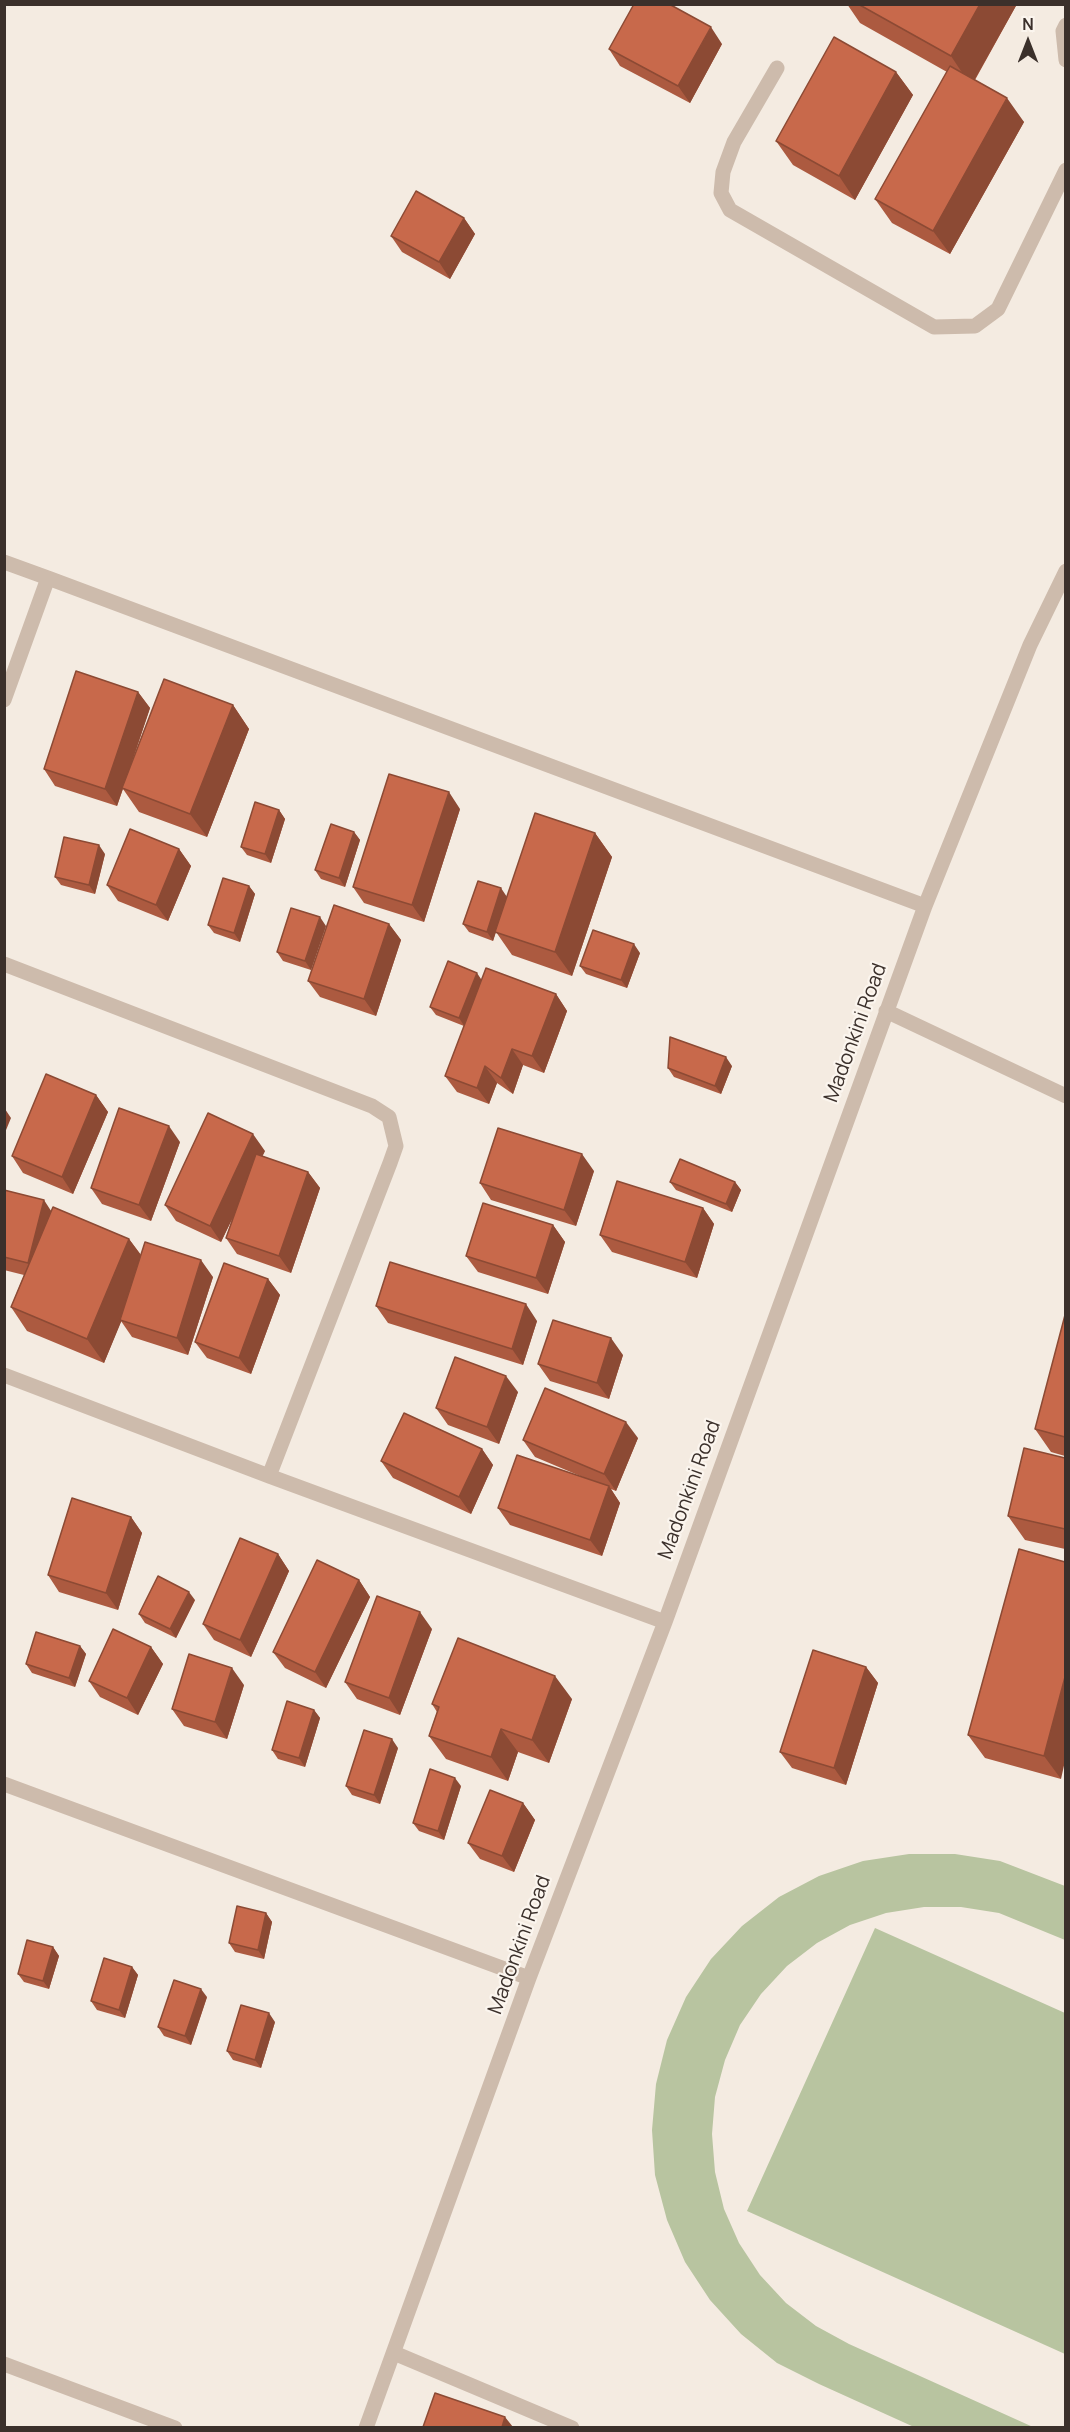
<!DOCTYPE html>
<style>
body{margin:0}
#map{position:relative;width:1070px;height:2432px;overflow:hidden;background:#f4ebe1;font-family:Manrope,sans-serif}
canvas{display:block}
.frame{position:absolute;inset:0;border:6px solid #3b302b;pointer-events:none}
.north{position:absolute;left:998px;top:12px;width:60px;height:60px;-webkit-text-stroke:4px #fbf5ee;paint-order:stroke;rotate:0deg;font-size:16px;font-weight:700;line-height:24px;text-align:center;color:#3b302b}
.north::after{content:'';display:block;margin:auto;width:21px;height:27px;background:#3b302b;clip-path:polygon(50% 0,100% 100%,50% 72%,0 100%)}
</style>
<div id="map">
<canvas width="1070" height="2432"></canvas>
<div class="frame"></div>
<div class="north">N</div>
</div>
<script>
const c = document.querySelector('canvas').getContext('2d');
c.lineJoin = 'round';
function fillPath(path, color) { c.fillStyle = color; c.fill(path, 'evenodd'); }
const toPath = rows => new Path2D(rows.map(r => 'M' + r).join(''));
function trace(path, color, width, dash) { c.strokeStyle = color; c.lineWidth = width; c.lineCap = dash ? 'butt' : 'round'; c.setLineDash(dash || []); c.stroke(path); }
function label(font, color, halo, rows, align = 'center') {
  c.font = font + ' Manrope,sans-serif'; c.lineWidth = 4.5; c.setLineDash([]); c.textBaseline = 'middle'; c.strokeStyle = halo; c.fillStyle = color; for (const [text, x, y, turn = 0] of rows) {
    c.save(); c.translate(x, y); c.rotate((+turn || 0) * Math.PI / 180); c.textAlign = isNaN(turn) ? turn : align; if (halo) c.strokeText(text, 0, 0); c.fillText(text, 0, 0); c.restore();
  }
}
fillPath(toPath([
 [909,1854,955,1854,1000,1861,1065,1886,1065,1940,999,1913,961,1907,924,1907,886,1913,850,1925,817,1943,787,1966,761,1994,740,2025,725,2060,715,2097,712,2134,715,2172,724,2209,739,2243,760,2275,786,2303,816,2326,849,2344,1033,2427,914,2427,819,2384,777,2363,741,2334,710,2300,685,2262,667,2220,655,2175,652,2130,656,2084,667,2040,686,1997,711,1959,742,1926,779,1897,819,1876,863,1861],
 [875,1928,1065,2013,1065,2354,747,2211]
]), '#b8c4a0');
trace(toPath([
 [1066,25,1063,31,1066,60],
 [777,68,734,142,723,172,721,193,730,210,934,327,975,326,998,309,1066,170]
]), '#cdbbac', 15);
trace(toPath([
 [4,562,48,578],
 [4,700,48,578,925,906],
 [4,964,372,1106,389,1117,396,1146,390,1163,269,1476],
 [886,1011,1066,1096],
 [4,1375,269,1476,665,1622],
 [4,1784,529,1978],
 [394,2353,572,2428],
 [4,2364,175,2428],
 [366,2428,529,1978,665,1622,925,906,1030,645,1066,571]
]), '#cdbbac', 15);
fillPath(toPath([
 [847,4,1017,4,975,80,1024,122,950,254,892,223,875,199,947,72,860,23],
 [722,44,690,103,620,66,609,49],
 [896,72,913,95,855,200,793,165,776,141],
 [464,218,475,234,450,279,402,252,391,236],
 [138,692,150,708,127,777,233,705,249,729,207,837,139,812,123,789,117,806,55,786,44,769],
 [460,809,424,922,364,903,353,887],
 [279,810,285,819,271,863,247,855,241,847],
 [354,832,360,840,345,887,321,879,315,870],
 [595,833,612,857,572,976,512,955,496,932,493,941,469,932,463,924,507,897],
 [179,849,191,866,168,921,118,901,107,885],
 [105,854,95,894,61,885,55,877],
 [249,886,255,894,240,942,214,933,208,925],
 [389,924,401,940,376,1016,320,997,308,981],
 [326,926,311,970,283,961,277,952],
 [640,953,627,988,586,974,580,966],
 [482,979,556,994,567,1011,544,1073,523,1065,513,1094,497,1083,489,1104,457,1092,445,1076,464,1026,436,1015,430,1007],
 [732,1066,721,1094,674,1077,668,1068],
 [96,1095,108,1112,73,1194,23,1173,12,1156],
 [180,1142,151,1221,102,1204,91,1188],
 [265,1151,262,1156,308,1172,320,1188,291,1273,237,1254,226,1238,232,1219,221,1242,176,1221,165,1205],
 [594,1171,576,1226,491,1200,480,1183],
 [670,1182,735,1182,741,1190,732,1212,676,1190],
 [4,1190,51,1211,129,1239,141,1255,213,1277,188,1355,132,1337,121,1321,104,1363,27,1331,11,1307,24,1275,4,1270],
 [703,1208,714,1224,697,1278,612,1252,600,1235],
 [553,1225,565,1242,548,1294,478,1272,466,1256],
 [268,1279,280,1295,251,1374,207,1358,195,1342],
 [376,1306,537,1321,523,1365,388,1323],
 [1065,1315,1065,1456,1051,1452,1035,1429],
 [623,1355,609,1399,550,1381,538,1364],
 [518,1392,499,1444,448,1425,436,1408],
 [638,1438,616,1491,611,1489,620,1503,602,1556,510,1525,498,1508,585,1478,535,1457,523,1440],
 [482,1449,493,1465,471,1514,393,1478,381,1461],
 [1065,1458,1065,1549,1025,1540,1008,1516],
 [131,1517,142,1533,118,1610,59,1592,48,1575],
 [1019,1549,1061,1779,985,1758,968,1735],
 [278,1554,289,1571,251,1657,214,1640,203,1624],
 [359,1580,370,1597,326,1688,285,1668,273,1652],
 [195,1600,176,1638,145,1623,139,1614],
 [432,1629,400,1715,357,1699,345,1682],
 [80,1646,86,1654,75,1687,32,1673,26,1664],
 [151,1647,163,1664,138,1715,100,1697,89,1681],
 [866,1667,878,1683,846,1785,792,1768,780,1752],
 [244,1685,227,1739,184,1726,172,1709],
 [572,1699,549,1763,518,1752,508,1781,446,1759,429,1736,437,1712,432,1704],
 [314,1710,320,1718,305,1767,278,1759,272,1750],
 [398,1748,380,1804,352,1795,346,1786],
 [461,1786,444,1840,419,1831,413,1823],
 [523,1803,535,1820,514,1872,480,1859,468,1843],
 [266,1913,272,1922,264,1959,235,1952,229,1943],
 [53,1947,59,1956,49,1989,24,1982,18,1974],
 [132,1967,138,1975,125,2018,97,2010,91,2001],
 [207,1997,191,2045,164,2036,158,2027],
 [275,2022,261,2068,233,2060,227,2051]
]), '#ac5a40');
fillPath(toPath([
 [980,4,1017,4,971,86,951,56],
 [711,27,722,44,690,103,678,86],
 [896,72,913,95,855,200,839,176],
 [1007,98,1024,122,950,254,933,231],
 [464,218,475,234,450,279,439,262],
 [138,692,150,708,117,806,105,789],
 [233,705,249,729,207,837,190,814],
 [449,792,460,809,424,922,412,905],
 [279,810,285,819,271,863,265,854],
 [354,832,360,840,345,887,339,878],
 [595,833,612,857,572,976,555,952],
 [99,845,105,854,95,894,89,885],
 [179,849,191,866,168,921,156,905],
 [249,886,255,894,240,942,234,933],
 [501,888,507,897,493,941,487,932],
 [320,917,326,926,311,970,305,961],
 [389,924,401,940,376,1016,364,999],
 [634,944,640,953,627,988,621,980],
 [477,973,483,982,465,1027,459,1018],
 [556,994,567,1011,544,1073,532,1056],
 [512,1049,523,1065,513,1094,501,1078],
 [726,1057,732,1066,721,1094,715,1086],
 [485,1066,497,1083,489,1104,477,1088],
 [96,1095,108,1112,73,1194,62,1177],
 [5,1109,11,1118,4,1135,4,1110],
 [169,1126,180,1142,151,1221,139,1205],
 [253,1134,265,1151,221,1242,210,1226],
 [582,1154,594,1171,576,1226,564,1210],
 [308,1172,320,1188,291,1273,279,1256],
 [735,1182,741,1190,732,1212,726,1204],
 [44,1200,55,1217,39,1279,28,1263],
 [703,1208,714,1224,697,1278,685,1262],
 [553,1225,565,1242,548,1294,536,1278],
 [129,1239,146,1262,104,1363,87,1339],
 [201,1260,213,1277,188,1355,177,1338],
 [268,1279,280,1295,251,1374,239,1358],
 [526,1304,537,1321,523,1365,512,1349],
 [611,1338,623,1355,609,1399,597,1383],
 [506,1376,518,1392,499,1444,487,1427],
 [626,1422,638,1438,616,1491,604,1474],
 [482,1449,493,1465,471,1514,459,1497],
 [609,1486,620,1503,602,1556,590,1540],
 [131,1517,142,1533,118,1610,106,1593],
 [278,1554,289,1571,251,1657,240,1640],
 [359,1580,370,1597,326,1688,315,1672],
 [189,1592,195,1600,176,1638,170,1629],
 [420,1612,432,1629,400,1715,389,1698],
 [80,1646,86,1654,75,1687,69,1678],
 [151,1647,163,1664,138,1715,127,1698],
 [866,1667,878,1683,846,1785,834,1768],
 [232,1668,244,1685,227,1739,215,1722],
 [555,1676,572,1699,549,1763,532,1740],
 [1065,1677,1065,1761,1061,1779,1044,1756],
 [314,1710,320,1718,305,1767,299,1758],
 [501,1729,518,1752,508,1781,491,1757],
 [392,1739,398,1748,380,1804,374,1795],
 [455,1778,461,1786,444,1840,438,1831],
 [523,1803,535,1820,514,1872,502,1856],
 [266,1913,272,1922,264,1959,258,1950],
 [53,1947,59,1956,49,1989,43,1981],
 [132,1967,138,1975,125,2018,119,2010],
 [201,1989,207,1997,191,2045,185,2036],
 [269,2013,275,2022,261,2068,255,2060],
 [505,2417,513,2427,502,2427]
]), '#8c4a34');
const building = toPath([
 [634,4,669,4,711,27,678,86,609,49,634,4],
 [858,4,980,4,951,56,858,4],
 [834,37,896,72,839,176,776,141,834,37],
 [950,66,1007,98,933,231,875,199,950,66],
 [416,191,464,218,439,262,391,236,416,191],
 [76,671,138,692,105,789,44,769,76,671],
 [164,679,233,705,190,814,122,788,164,679],
 [389,774,449,792,412,905,353,887,389,774],
 [255,802,279,810,265,854,241,847,255,802],
 [535,813,595,833,555,952,495,932,535,813],
 [331,824,354,832,339,878,315,870,331,824],
 [130,829,179,849,156,905,107,885,130,829],
 [64,837,99,845,89,885,55,877,64,837],
 [223,878,249,886,234,933,208,925,223,878],
 [478,881,501,888,487,932,463,924,478,881],
 [334,905,389,924,364,999,308,981,334,905],
 [291,908,320,917,305,961,277,952,291,908],
 [593,930,634,944,621,980,580,966,593,930],
 [448,961,477,973,459,1018,430,1007,448,961],
 [486,968,556,994,532,1056,512,1049,501,1078,485,1066,477,1088,445,1076,486,968],
 [670,1037,726,1057,715,1086,668,1068,670,1037],
 [46,1074,96,1095,62,1177,12,1156,46,1074],
 [119,1108,169,1126,139,1205,91,1188,119,1108],
 [208,1113,253,1134,210,1226,165,1205,208,1113],
 [498,1128,582,1154,564,1210,480,1183,498,1128],
 [256,1154,308,1172,279,1256,226,1238,256,1154],
 [680,1159,735,1182,726,1204,670,1182,680,1159],
 [617,1181,703,1208,685,1262,600,1235,617,1181],
 [4,1190,44,1200,28,1263,4,1257,4,1190],
 [483,1203,553,1225,536,1278,466,1256,483,1203],
 [53,1207,129,1239,87,1339,11,1307,53,1207],
 [145,1242,201,1260,177,1338,120,1320,145,1242],
 [390,1262,526,1304,512,1349,376,1306,390,1262],
 [224,1263,268,1279,239,1358,195,1342,224,1263],
 [1065,1315,1065,1437,1035,1429,1065,1315],
 [553,1320,611,1338,597,1383,538,1364,553,1320],
 [455,1357,506,1376,487,1427,436,1408,455,1357],
 [545,1388,626,1422,604,1474,523,1440,545,1388],
 [404,1413,482,1449,459,1497,381,1461,404,1413],
 [1024,1448,1065,1458,1065,1529,1008,1516,1024,1448],
 [517,1455,609,1486,590,1540,498,1508,517,1455],
 [72,1498,131,1517,106,1593,48,1575,72,1498],
 [240,1538,278,1554,240,1640,203,1624,240,1538],
 [1019,1549,1065,1562,1065,1677,1044,1756,968,1735,1019,1549],
 [317,1560,359,1580,315,1672,273,1652,317,1560],
 [158,1576,189,1592,170,1629,139,1614,158,1576],
 [377,1596,420,1612,389,1698,345,1682,377,1596],
 [113,1629,151,1647,127,1698,89,1681,113,1629],
 [36,1632,80,1646,69,1678,26,1664,36,1632],
 [458,1638,555,1676,532,1740,501,1729,491,1757,429,1736,439,1707,432,1704,458,1638],
 [813,1650,866,1667,834,1768,780,1752,813,1650],
 [189,1654,232,1668,215,1722,172,1709,189,1654],
 [287,1701,314,1710,299,1758,272,1750,287,1701],
 [364,1730,392,1739,374,1795,346,1786,364,1730],
 [430,1769,455,1778,438,1831,413,1823,430,1769],
 [490,1790,523,1803,502,1856,468,1843,490,1790],
 [237,1906,266,1913,258,1950,229,1943,237,1906],
 [27,1940,53,1947,43,1981,18,1974,27,1940],
 [104,1958,132,1967,119,2010,91,2001,104,1958],
 [174,1980,201,1989,185,2036,158,2027,174,1980],
 [241,2005,269,2013,255,2060,227,2051,241,2005],
 [435,2393,505,2417,502,2427,423,2427,435,2393]
]);
fillPath(building, '#c8694b');
trace(building, '#8c4a34', 1.5);
label('20px', '#3b302b', '#fbf5ee', [
 ["Madonkini Road",856,1033,-70],
 ["Madonkini Road",690,1490,-70],
 ["Madonkini Road",520,1945,-70]
]);
</script>
